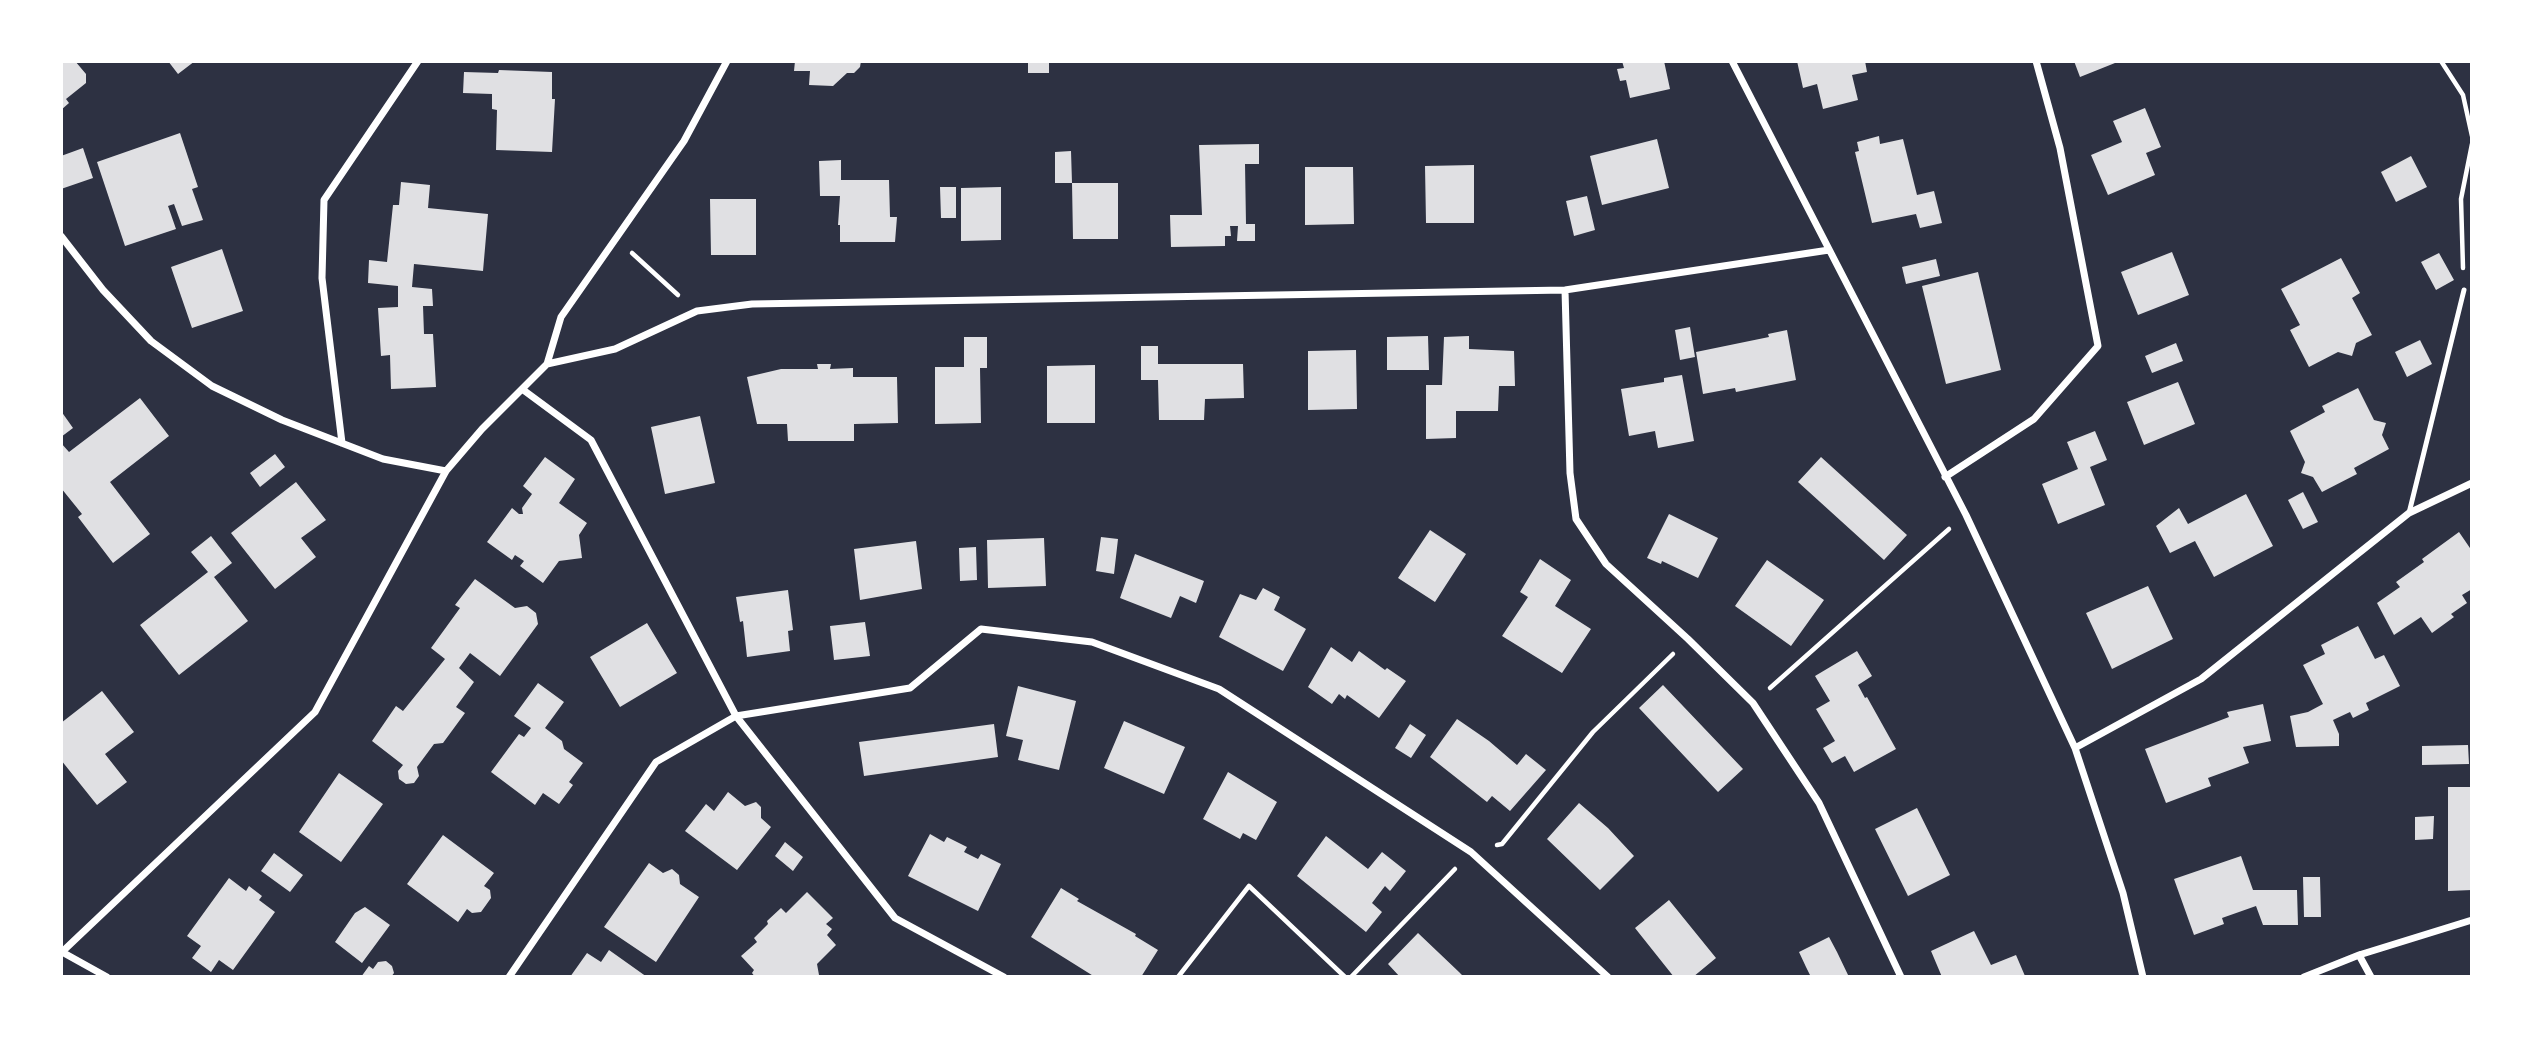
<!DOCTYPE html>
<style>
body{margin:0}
#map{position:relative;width:2533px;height:1038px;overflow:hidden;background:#2d3142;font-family:Commissioner,sans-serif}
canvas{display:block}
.frame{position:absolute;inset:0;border:63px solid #fff;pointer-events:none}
</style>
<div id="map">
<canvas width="2533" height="1038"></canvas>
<div class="frame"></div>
</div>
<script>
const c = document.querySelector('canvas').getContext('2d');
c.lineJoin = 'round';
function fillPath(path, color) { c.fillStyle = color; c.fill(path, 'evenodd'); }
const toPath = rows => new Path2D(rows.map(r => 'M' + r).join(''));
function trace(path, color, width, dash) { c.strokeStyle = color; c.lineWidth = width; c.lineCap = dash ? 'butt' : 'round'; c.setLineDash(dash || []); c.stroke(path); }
fillPath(toPath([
 [61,61,75,61,86,74,86,83,66,99,69,103,61,110],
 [168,61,195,61,178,74],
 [795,61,861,61,860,67,854,73,847,73,833,86,809,85,810,71,794,71],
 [1028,61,1049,61,1049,73,1028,73],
 [1622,61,1664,61,1670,89,1630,98,1626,80,1620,81,1617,69,1624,68],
 [1797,61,1865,61,1867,72,1852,75,1858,100,1823,109,1817,84,1803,88],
 [2074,61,2120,61,2080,77],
 [499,70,552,72,552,99,555,99,552,152,496,150,497,110,492,109,492,94,463,93,464,72,498,73],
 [2145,108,2161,147,2146,153,2155,175,2108,195,2091,155,2122,142,2113,121],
 [180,133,198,187,192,189,203,220,182,226,174,204,168,206,176,229,125,246,97,162],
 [1879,136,1880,144,1903,139,1917,195,1934,191,1942,223,1920,228,1916,214,1872,223,1855,152,1859,151,1857,142],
 [1657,139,1669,188,1602,205,1590,156],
 [1259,144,1259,164,1245,164,1246,224,1255,224,1255,241,1237,241,1238,226,1230,226,1231,236,1225,236,1225,246,1171,247,1170,215,1202,215,1199,145],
 [83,148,93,178,61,189,61,156],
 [1071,151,1072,183,1055,183,1055,152],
 [2411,156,2427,187,2396,202,2381,172],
 [841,160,841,180,889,180,890,217,897,217,895,242,840,242,840,225,838,225,840,196,820,196,819,161],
 [1474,165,1474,223,1426,223,1425,166],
 [1305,167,1353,167,1354,224,1305,225],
 [401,182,430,185,428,208,488,214,483,271,414,264,412,287,432,289,433,306,423,306,424,334,433,334,436,387,391,389,390,355,381,356,378,308,398,307,398,286,368,283,369,260,387,262,393,205,399,205],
 [1072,183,1118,183,1118,239,1073,239],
 [940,187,956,187,956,218,941,218],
 [1001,187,1001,240,961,241,961,188],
 [1587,196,1595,230,1574,236,1566,201],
 [710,199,756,199,756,255,711,255],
 [222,249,243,311,192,328,171,267],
 [2172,252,2189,295,2138,315,2121,272],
 [2439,253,2454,280,2436,290,2421,262],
 [2341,258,2360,293,2352,298,2372,335,2356,343,2352,356,2338,352,2309,367,2290,330,2300,325,2281,289],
 [1936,259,1940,276,1906,284,1902,267],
 [1978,272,2001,370,1946,384,1922,286],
 [1690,327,1695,357,1680,360,1675,330],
 [1787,330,1796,380,1736,392,1735,388,1703,394,1696,352,1769,337,1768,334],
 [1428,336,1429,370,1387,370,1387,337],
 [1469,336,1469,349,1514,351,1515,386,1499,386,1498,411,1456,411,1456,438,1426,439,1426,385,1442,385,1444,337],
 [964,337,987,337,987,368,980,368,981,423,935,424,935,367,964,367],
 [2420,340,2432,364,2407,377,2395,352],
 [2176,343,2183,361,2152,373,2145,356],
 [1141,346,1158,346,1158,364,1243,364,1244,398,1205,399,1204,420,1159,420,1158,380,1141,380],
 [1356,350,1357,409,1308,410,1308,351],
 [817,364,831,364,830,369,853,368,853,377,897,377,898,423,854,424,854,441,788,441,787,424,757,424,747,377,781,369,818,369],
 [1095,365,1095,423,1047,423,1047,366],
 [1682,375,1694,441,1658,448,1655,431,1629,436,1621,389,1664,382,1664,378],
 [2178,382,2195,424,2144,445,2127,402],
 [2358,388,2374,420,2386,423,2382,435,2389,449,2354,468,2357,474,2322,492,2313,477,2301,473,2305,462,2290,431,2325,412,2322,406],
 [140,398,169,436,110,482,150,534,113,563,78,517,82,514,61,488,61,443,69,452],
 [61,411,73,428,61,437],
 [700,416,715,483,665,494,651,427],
 [2095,431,2107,460,2090,467,2105,505,2058,524,2042,484,2078,469,2067,442],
 [275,454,285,467,260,487,250,473],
 [545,457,575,479,559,503,587,523,579,535,582,558,559,561,543,583,520,566,524,561,515,555,512,560,487,542,512,508,519,514,523,514,522,508,532,494,523,486],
 [1821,457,1907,535,1884,560,1798,482],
 [296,482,326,520,301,538,316,557,275,589,231,533],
 [2303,492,2318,522,2303,529,2288,500],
 [2246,494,2273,546,2214,577,2195,541,2170,553,2156,526,2179,508,2188,524],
 [1669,514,1718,538,1698,578,1662,561,1661,564,1647,558],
 [1430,530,1466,554,1435,602,1398,578],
 [2459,532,2472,551,2472,589,2462,595,2467,603,2451,614,2454,617,2432,633,2421,617,2394,635,2377,603,2400,587,2396,582,2424,562,2422,559],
 [211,536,232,563,214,577,248,621,179,675,140,625,208,572,191,552],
 [1101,537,1118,539,1114,574,1096,571],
 [1044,538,1046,586,988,588,987,540],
 [916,541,922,589,860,600,854,549],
 [976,547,977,580,960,581,959,548],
 [1135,554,1204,581,1196,603,1180,596,1171,618,1120,598],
 [1540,559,1571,580,1555,606,1591,629,1562,673,1502,636,1528,597,1520,592],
 [1767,560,1824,600,1791,646,1735,606],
 [475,579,515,608,527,606,536,613,538,624,500,676,470,653,459,668,474,682,456,707,465,713,443,743,434,744,417,767,419,776,414,783,406,784,399,779,398,771,403,765,372,741,396,706,403,711,445,659,431,648,460,608,455,605],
 [2148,586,2173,639,2112,669,2086,613],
 [1263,588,1280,597,1274,610,1306,629,1283,671,1219,637,1240,594,1256,600],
 [788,590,793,630,788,631,790,651,747,657,743,621,740,622,736,597],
 [865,622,870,656,834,660,830,626],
 [647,623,677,673,620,707,590,657],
 [2358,626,2375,659,2384,655,2400,686,2366,703,2369,710,2353,718,2350,712,2333,720,2339,734,2339,746,2296,747,2290,716,2308,712,2323,704,2303,665,2325,654,2321,645],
 [1331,647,1352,662,1359,651,1385,670,1387,668,1406,681,1379,718,1347,695,1345,699,1339,694,1332,704,1308,687],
 [1857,651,1872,676,1858,685,1865,698,1867,697,1896,749,1854,772,1845,756,1832,763,1823,748,1835,741,1816,709,1830,701,1815,676],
 [538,683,564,702,545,728,562,741,564,749,583,763,569,782,573,785,559,804,543,793,535,805,491,772,519,734,524,737,531,728,514,716],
 [1663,685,1743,769,1718,792,1639,708],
 [1018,686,1076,701,1059,770,1018,760,1023,740,1006,736],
 [102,691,134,732,105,754,127,782,97,805,61,760,61,723],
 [2263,704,2271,741,2243,747,2249,763,2208,778,2211,786,2166,803,2145,749,2229,717,2227,712],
 [1457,719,1489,741,1517,765,1526,754,1546,770,1510,811,1492,796,1487,802,1430,757],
 [1124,721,1185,747,1164,794,1104,768],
 [994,724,998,757,864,776,859,742],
 [1410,724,1426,735,1411,758,1395,748],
 [2468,745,2469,764,2422,765,2422,746],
 [1228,772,1277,802,1256,840,1243,833,1240,839,1203,819],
 [339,773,383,804,341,862,299,832],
 [2448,787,2472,787,2472,890,2448,891],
 [728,792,745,806,756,802,761,807,761,818,771,827,737,870,685,831,706,804,714,811],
 [1579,803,1608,828,1634,856,1600,890,1547,839],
 [1917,808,1950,875,1908,896,1875,829],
 [2434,816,2433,839,2415,840,2415,817],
 [930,834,944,842,947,837,967,847,964,852,978,859,981,854,1001,864,978,911,908,876],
 [443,835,494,873,484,886,490,890,491,898,481,912,472,913,467,909,458,922,407,884],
 [1326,836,1368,869,1382,852,1406,871,1390,891,1385,886,1372,903,1382,912,1366,932,1297,876],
 [785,842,803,857,793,871,775,856],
 [274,853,303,875,290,892,261,871],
 [2241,856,2253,890,2297,890,2298,925,2263,925,2256,906,2222,918,2224,924,2194,935,2174,879],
 [649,863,663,873,672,869,679,875,680,884,699,897,656,962,604,927],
 [2303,877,2320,877,2321,917,2304,917],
 [229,878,246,891,249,886,262,896,259,900,275,912,233,970,219,960,211,972,192,958,201,946,187,936],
 [1061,888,1079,899,1077,901,1136,934,1135,936,1158,950,1141,977,1095,977,1031,937],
 [807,892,833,918,826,924,832,929,827,935,836,945,817,964,819,975,755,977,752,973,754,970,741,956,757,942,754,938,768,924,767,921,781,908,786,913],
 [1669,900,1716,958,1693,977,1674,977,1635,928],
 [365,907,390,925,362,963,335,942,355,913],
 [1974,931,1991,965,2016,955,2025,976,1942,977,1931,951],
 [1418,933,1459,972,1464,977,1400,977,1388,964],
 [1829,937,1837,952,1849,977,1811,977,1806,967,1799,952],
 [609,950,647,977,570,977,587,953,601,962],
 [386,961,392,966,394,973,391,977,361,977,369,966,373,969,378,962]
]), '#e0e0e3');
trace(toPath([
 [2441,61,2463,95,2472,136],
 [632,253,678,295],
 [2463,268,2461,199,2472,144],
 [1770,688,1949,529],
 [1497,845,1502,844,1593,732,1673,654],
 [1178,977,1249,886,1345,977],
 [1351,977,1455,869]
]), '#fff', 4.5);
trace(toPath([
 [2409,513,2464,290]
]), '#fff', 5);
trace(toPath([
 [1732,61,1966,515,2075,748,2123,893,2143,977],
 [61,236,103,290,151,341,212,386,282,420,383,459,446,471],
 [1565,290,1570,473,1576,519,1606,564,1688,639,1753,703,1819,803,1901,977],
 [547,364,615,349,697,311,752,304,1565,290,1829,250],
 [522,389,591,440,736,716,895,918,1004,977],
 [342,443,322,278,324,200,418,61],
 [1945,477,2034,419,2098,346,2060,148,2036,61],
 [2075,748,2201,679,2409,513,2472,483],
 [2359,955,2371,977],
 [107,977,62,952,315,712,446,471,482,429,547,364,561,317,684,141,727,61],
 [509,977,656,762,736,716,910,688,981,629,1092,642,1219,689,1471,852,1608,977],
 [2304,977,2359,955,2472,920]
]), '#fff', 7);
</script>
